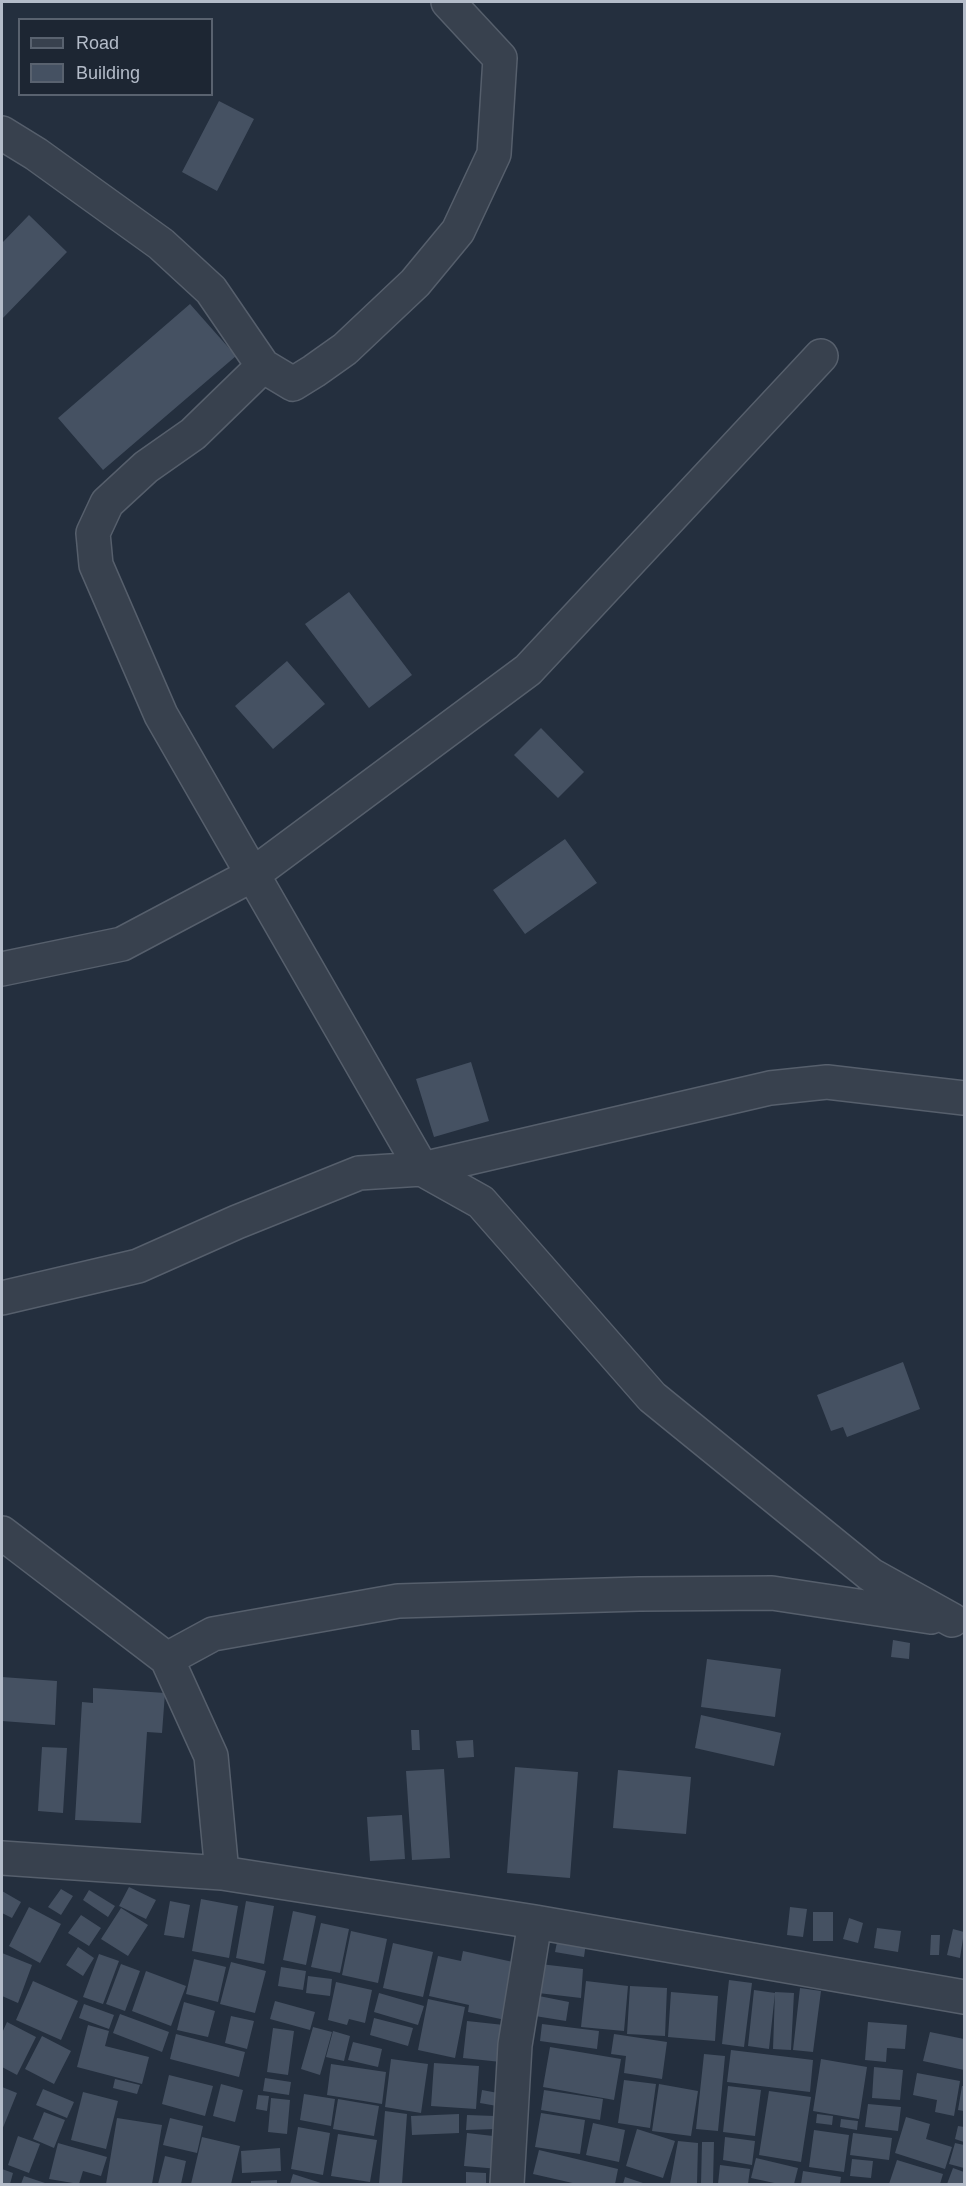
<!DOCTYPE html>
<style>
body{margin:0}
#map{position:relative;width:966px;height:2186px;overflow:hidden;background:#242f3e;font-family:Helvetica,sans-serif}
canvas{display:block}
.frame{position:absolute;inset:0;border:3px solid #b4bcc9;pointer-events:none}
.legend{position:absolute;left:18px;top:18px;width:195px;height:78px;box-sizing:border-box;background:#1d2633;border:2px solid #59626f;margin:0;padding:8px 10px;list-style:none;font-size:18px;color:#b4bcc9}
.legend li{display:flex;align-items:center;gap:12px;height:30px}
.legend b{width:30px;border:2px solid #59626f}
</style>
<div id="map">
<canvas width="966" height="2186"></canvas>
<div class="frame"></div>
<ul class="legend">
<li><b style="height:8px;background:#38414e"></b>Road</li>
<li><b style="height:16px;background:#455162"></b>Building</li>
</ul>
</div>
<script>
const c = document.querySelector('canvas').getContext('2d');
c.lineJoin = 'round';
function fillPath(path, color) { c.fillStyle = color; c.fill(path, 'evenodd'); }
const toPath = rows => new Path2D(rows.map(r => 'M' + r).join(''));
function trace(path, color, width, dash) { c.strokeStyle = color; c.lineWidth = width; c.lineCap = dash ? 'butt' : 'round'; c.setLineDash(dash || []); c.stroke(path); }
fillPath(toPath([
 [219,101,254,119,217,191,182,172],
 [29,215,67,252,2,319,2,243],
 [190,304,236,356,103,470,58,418],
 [349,592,412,675,369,708,305,624],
 [287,661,325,704,273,749,235,706],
 [541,728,584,772,558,798,514,755],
 [565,839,597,883,525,934,493,890],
 [471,1062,489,1121,434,1137,416,1079],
 [903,1362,920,1409,847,1437,843,1427,831,1431,817,1395],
 [893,1640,910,1643,909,1659,891,1657],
 [707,1659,781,1669,775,1717,701,1707],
 [2,1677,57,1681,55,1725,2,1721],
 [93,1688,165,1693,162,1733,147,1732,141,1823,75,1820,82,1702,93,1703],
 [701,1715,781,1733,774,1766,695,1748],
 [411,1730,419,1730,420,1750,412,1750],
 [473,1740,474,1757,458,1758,456,1741],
 [42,1747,67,1748,63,1813,38,1811],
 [515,1767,578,1772,570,1878,507,1873],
 [444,1769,450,1858,412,1860,406,1771],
 [618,1770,691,1777,686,1834,613,1828],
 [402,1815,405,1859,370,1861,367,1817],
 [129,1887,156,1900,146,1919,119,1906],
 [61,1889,73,1896,61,1915,48,1907],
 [89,1890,115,1906,108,1917,83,1900],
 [2,1891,21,1902,12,1918,2,1913],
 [201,1899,238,1906,229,1958,192,1951],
 [170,1901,190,1905,184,1938,164,1935],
 [246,1901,274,1906,264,1964,236,1958],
 [29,1907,61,1924,40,1963,9,1946],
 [790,1907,807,1909,803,1937,787,1935],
 [121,1908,148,1925,128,1956,101,1939],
 [293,1911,316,1916,306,1965,283,1960],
 [813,1912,833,1912,833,1941,813,1941],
 [81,1915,101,1928,89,1946,68,1933],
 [849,1918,863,1923,858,1943,843,1939],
 [321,1923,349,1929,340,1973,311,1967],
 [877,1928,901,1931,898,1952,874,1948],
 [953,1929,964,1932,960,1958,947,1955],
 [351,1931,387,1939,378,1983,342,1975],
 [931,1935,940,1935,939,1955,930,1955],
 [558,1937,586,1943,584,1957,555,1952],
 [393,1943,433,1952,423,1997,383,1988],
 [78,1947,94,1958,83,1976,66,1965],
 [463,1951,522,1964,510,2021,468,2012,469,2005,429,1996,438,1956,461,1961],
 [2,1953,32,1965,18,2003,2,1996],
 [99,1954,119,1961,103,2004,83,1997],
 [194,1959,226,1967,218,2002,186,1994],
 [231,1962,266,1971,255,2013,220,2004],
 [121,1964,140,1971,125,2011,106,2004],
 [540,1964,583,1969,581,1998,538,1993],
 [281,1967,306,1971,303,1990,278,1986],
 [146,1971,186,1986,171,2026,132,2011],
 [308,1976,332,1979,330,1996,306,1993],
 [729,1980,752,1983,744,2047,722,2044],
 [33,1981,78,2001,61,2040,16,2020],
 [586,1981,628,1986,624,2031,581,2027],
 [336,1982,372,1990,365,2023,349,2019,347,2025,328,2020],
 [630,1986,667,1988,665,2036,627,2034],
 [800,1988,821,1991,813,2052,793,2050],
 [754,1990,775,1993,769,2049,748,2046],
 [671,1992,718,1996,715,2041,668,2037],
 [775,1992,794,1993,791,2050,773,2049],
 [379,1993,424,2006,418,2025,374,2012],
 [539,1996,569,2002,566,2021,535,2016],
 [428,1999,465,2007,455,2058,418,2050],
 [275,2001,315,2012,310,2030,270,2019],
 [184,2002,215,2011,208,2037,177,2030],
 [84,2004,114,2015,109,2029,79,2018],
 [120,2014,169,2032,162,2052,113,2033],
 [231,2016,254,2021,247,2049,225,2043],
 [374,2018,413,2028,408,2046,370,2035],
 [467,2021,504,2025,501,2062,463,2058],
 [7,2022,36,2037,17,2075,2,2067,2,2033],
 [868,2022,907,2025,905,2049,887,2048,886,2062,865,2060],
 [542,2024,599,2031,597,2049,540,2041],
 [88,2025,109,2031,105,2046,149,2057,142,2084,77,2067],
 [313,2027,332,2032,320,2075,301,2069],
 [273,2028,294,2031,288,2075,267,2072],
 [333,2031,350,2036,344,2061,326,2057],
 [930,2032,964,2039,964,2070,923,2061],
 [176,2034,245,2052,239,2077,170,2059],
 [614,2034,667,2042,662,2079,624,2073,626,2056,611,2054],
 [42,2036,71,2051,54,2084,25,2069],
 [353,2042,382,2049,378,2067,348,2060],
 [550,2047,621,2059,614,2100,543,2087],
 [731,2050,813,2060,810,2092,727,2082],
 [704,2054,725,2056,718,2131,696,2129],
 [391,2059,428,2064,421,2113,385,2107],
 [821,2059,867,2067,859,2119,813,2111],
 [434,2063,479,2066,476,2109,431,2106],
 [331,2064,386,2072,382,2104,327,2095],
 [874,2067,903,2070,900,2100,872,2098],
 [917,2073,960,2081,954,2116,935,2112,937,2100,913,2095],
 [169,2075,213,2086,205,2116,162,2104],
 [265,2078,291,2082,289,2095,263,2091],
 [115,2079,140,2085,137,2094,113,2088],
 [624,2080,656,2084,650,2128,618,2123],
 [221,2084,243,2090,235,2122,213,2116],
 [659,2084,698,2091,691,2136,652,2131],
 [728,2086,761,2090,755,2136,723,2132],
 [962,2086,964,2086,964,2111,958,2110],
 [2,2087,17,2093,2,2130],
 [43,2089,74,2102,67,2118,36,2105],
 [482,2090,498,2093,497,2106,480,2103],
 [544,2090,603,2099,600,2120,541,2110],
 [769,2091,811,2097,801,2162,759,2155],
 [83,2092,118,2101,106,2149,71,2140],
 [304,2094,335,2099,331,2126,300,2120],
 [258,2095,269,2096,267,2111,256,2109],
 [271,2098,290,2100,287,2134,268,2132],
 [338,2099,379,2106,374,2136,333,2129],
 [868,2104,901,2107,898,2131,865,2127],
 [385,2111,407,2114,402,2184,379,2184],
 [44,2112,65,2120,54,2148,33,2139],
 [541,2113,585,2120,580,2154,535,2147],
 [459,2114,459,2133,412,2135,411,2116],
 [817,2114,833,2116,832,2125,816,2123],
 [467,2115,495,2116,495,2129,466,2130],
 [906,2117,930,2124,926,2139,952,2147,945,2169,895,2153],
 [117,2118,162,2125,152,2184,106,2184],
 [170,2118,203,2126,197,2153,163,2145],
 [841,2119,858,2121,857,2130,840,2127],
 [593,2123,625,2130,619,2162,586,2155],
 [958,2126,964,2127,964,2142,955,2139],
 [298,2127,330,2133,323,2175,291,2169],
 [637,2129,675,2141,663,2178,626,2166],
 [814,2130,849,2135,844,2172,809,2167],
 [467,2133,502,2137,499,2169,464,2166],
 [853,2133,892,2138,889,2160,850,2155],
 [338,2134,377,2140,370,2182,331,2176],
 [18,2136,40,2144,29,2173,8,2165],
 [202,2137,240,2146,231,2184,191,2184],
 [725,2137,755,2141,752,2165,723,2160],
 [678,2141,698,2143,697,2184,670,2184],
 [702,2142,714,2142,713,2184,701,2184],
 [58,2143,107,2157,101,2176,83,2171,79,2184,49,2179],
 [955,2143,964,2145,964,2168,949,2164],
 [280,2148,281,2171,242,2173,241,2151],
 [539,2150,618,2169,615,2184,577,2184,533,2174],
 [165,2156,186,2161,181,2184,158,2184],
 [756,2158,798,2168,794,2184,779,2184,751,2178],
 [852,2159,873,2161,871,2178,850,2176],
 [897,2160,943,2174,940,2184,889,2184],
 [720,2165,750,2169,748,2184,718,2184],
 [953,2168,964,2172,964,2184,947,2184],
 [2,2169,13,2173,10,2184,2,2184],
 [803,2171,841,2177,840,2184,801,2184],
 [466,2172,486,2173,486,2184,466,2184],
 [293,2174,324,2184,290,2184],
 [24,2176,48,2184,21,2184],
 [625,2177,646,2184,623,2184],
 [277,2180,277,2184,251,2184,251,2181]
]), '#455162');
const street = toPath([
 [448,2,500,58,494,154,458,231,415,283,345,349,314,371,293,384,263,366,193,434,146,467,107,503,93,533,96,565,161,715,422,1169,770,1088,827,1082,964,1098],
 [2,133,36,154,161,244,211,290,263,366],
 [2,969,122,944,252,875,528,670,821,356],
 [2,1298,138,1266,237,1222,359,1173,422,1169,481,1202,652,1397,871,1575,952,1620],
 [2,1533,167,1659,211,1756,222,1873],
 [167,1659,213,1634,398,1601,639,1594,772,1593,931,1617],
 [2,1858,222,1873,535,1922,964,1997],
 [507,2184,515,2045,535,1922]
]);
trace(street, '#565f6c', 36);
trace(street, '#38414e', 33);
</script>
